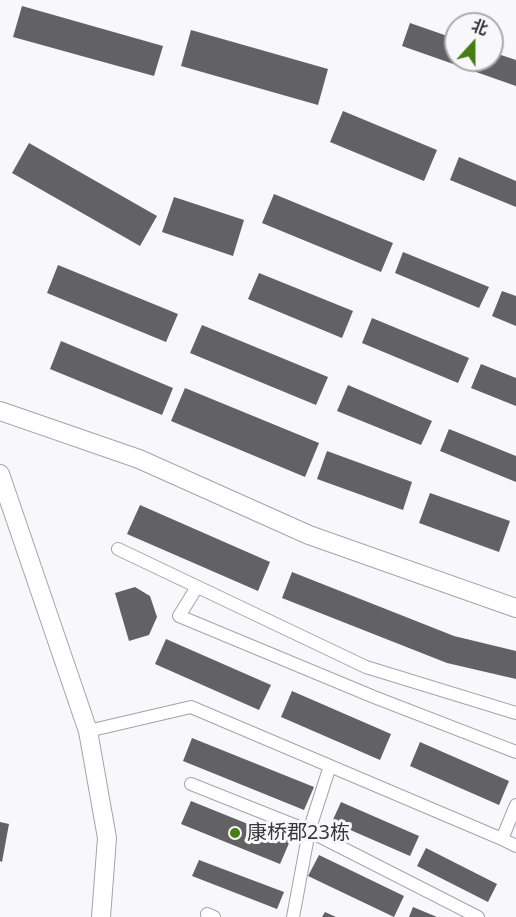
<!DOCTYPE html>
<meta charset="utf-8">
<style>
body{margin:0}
#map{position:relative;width:516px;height:917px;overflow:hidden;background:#f8f8fc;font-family:"Noto Sans","Noto Sans SC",sans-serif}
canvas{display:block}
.north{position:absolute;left:444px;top:12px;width:60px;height:60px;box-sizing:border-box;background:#f8f8fc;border:2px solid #ababae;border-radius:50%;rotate:21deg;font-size:16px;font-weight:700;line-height:24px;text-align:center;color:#38383a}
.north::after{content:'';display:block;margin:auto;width:21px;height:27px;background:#477d11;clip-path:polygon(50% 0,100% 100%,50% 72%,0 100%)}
</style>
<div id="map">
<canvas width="516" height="917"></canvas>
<div class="north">北</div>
</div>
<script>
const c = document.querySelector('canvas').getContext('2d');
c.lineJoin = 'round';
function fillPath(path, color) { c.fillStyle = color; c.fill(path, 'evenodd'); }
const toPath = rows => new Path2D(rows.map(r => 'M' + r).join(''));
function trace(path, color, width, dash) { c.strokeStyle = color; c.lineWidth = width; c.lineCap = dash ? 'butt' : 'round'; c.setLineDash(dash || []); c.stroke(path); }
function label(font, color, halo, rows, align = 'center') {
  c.font = font + ' "Noto Sans","Noto Sans SC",sans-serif'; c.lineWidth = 6; c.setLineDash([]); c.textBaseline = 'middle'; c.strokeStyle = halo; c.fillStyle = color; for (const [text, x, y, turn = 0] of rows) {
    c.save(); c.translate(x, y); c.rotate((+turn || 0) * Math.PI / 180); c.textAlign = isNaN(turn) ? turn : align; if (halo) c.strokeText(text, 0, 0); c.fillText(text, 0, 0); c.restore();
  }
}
fillPath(toPath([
 [22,6,163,46,154,76,13,37],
 [410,23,456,39,456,60,492,60,492,52,516,60,516,86,402,46],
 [191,30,328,69,318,105,181,66],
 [343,111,437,150,424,181,330,142],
 [29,143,157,216,140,246,12,173],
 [459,157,516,181,516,207,450,180],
 [274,194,393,243,381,272,262,223],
 [174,197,244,220,233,256,162,232],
 [403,252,489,287,479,308,395,273],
 [58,265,178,314,166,342,47,293],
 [259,273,353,311,342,338,248,299],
 [502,291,516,296,516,326,492,316],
 [372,318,469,358,458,383,362,343],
 [202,325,328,377,316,405,190,353],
 [61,341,173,388,162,415,50,369],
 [481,364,516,378,516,406,471,388],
 [348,385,432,421,421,445,337,411],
 [185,388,319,443,305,477,171,421],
 [449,429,516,456,516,482,440,451],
 [327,451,412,482,403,510,317,479],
 [430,493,510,521,499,552,419,523],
 [140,505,270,562,258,591,127,534],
 [292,572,454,636,516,651,516,679,447,663,282,598],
 [135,587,150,596,157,617,149,635,129,641,115,593],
 [166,639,271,685,259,710,155,664],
 [292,691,391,734,380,760,281,717],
 [192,738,314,787,304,810,183,761],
 [420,742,509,781,499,805,410,766],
 [191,801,290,841,280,864,181,824],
 [341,802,419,836,410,856,332,822],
 [0,822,9,824,2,862,0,861],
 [426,848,497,884,488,902,417,866],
 [319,855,404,896,394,917,308,876],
 [199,860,284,892,277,909,192,876],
 [413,907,437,917,409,917],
 [325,912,336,917,322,917]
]), '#626265');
const street = toPath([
 [118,549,366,667,516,713],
 [197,587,179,616,374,697,516,752],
 [88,731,191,707,502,839,516,805],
 [191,784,309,831,478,917],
 [502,839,516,846],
 [207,914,214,917],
 [293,917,309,831,330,766]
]);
const secondary = toPath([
 [0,411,139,459,309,535,516,608],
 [0,474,88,731,107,838,101,917]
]);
trace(street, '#a3a4a7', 14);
trace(secondary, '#a3a4a7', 20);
trace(street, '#fff', 12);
trace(secondary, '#fff', 18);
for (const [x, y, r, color] of [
 [235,833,6,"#477d11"]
]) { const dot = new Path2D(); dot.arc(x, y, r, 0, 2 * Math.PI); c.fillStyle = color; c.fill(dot); trace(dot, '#f8f8fc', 2); }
label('20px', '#38383a', '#f8f8fc', [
 ["康桥郡23栋",247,833]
], 'left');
</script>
